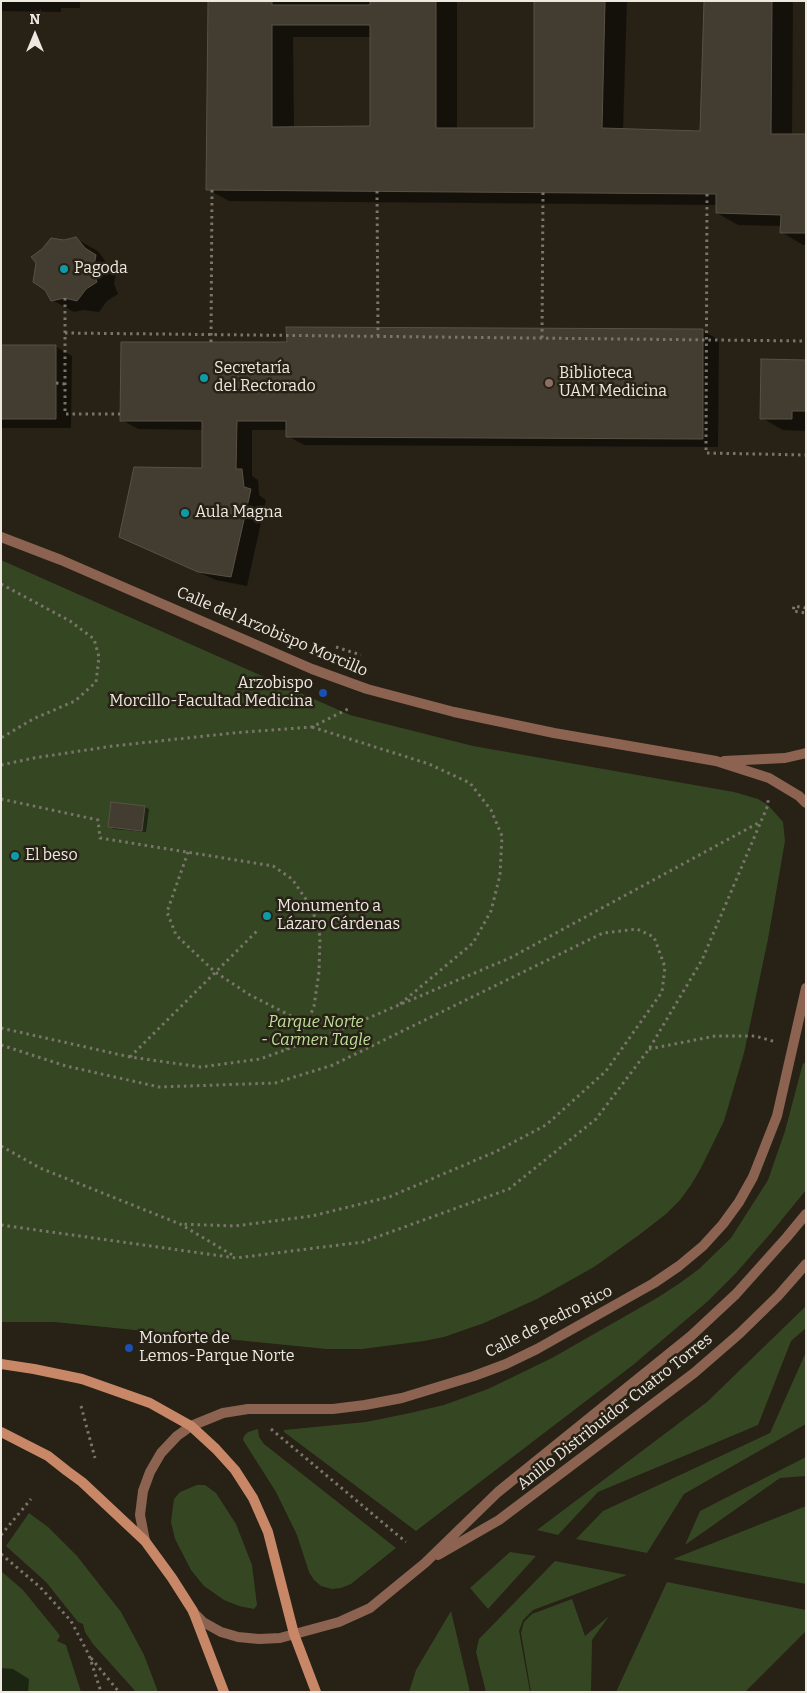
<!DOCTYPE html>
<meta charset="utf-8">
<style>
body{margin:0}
#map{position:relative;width:807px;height:1693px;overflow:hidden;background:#272116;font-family:Bitter,serif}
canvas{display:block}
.frame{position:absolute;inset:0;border:2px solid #ede9e1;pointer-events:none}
.north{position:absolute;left:10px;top:10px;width:50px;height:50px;-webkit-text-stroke:4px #272116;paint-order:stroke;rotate:0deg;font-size:14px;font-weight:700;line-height:20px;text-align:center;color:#ede9e1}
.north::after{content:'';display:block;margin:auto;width:18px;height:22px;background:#ede9e1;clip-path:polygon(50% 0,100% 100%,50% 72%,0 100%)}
</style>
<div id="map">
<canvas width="807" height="1693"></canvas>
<div class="frame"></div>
<div class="north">N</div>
</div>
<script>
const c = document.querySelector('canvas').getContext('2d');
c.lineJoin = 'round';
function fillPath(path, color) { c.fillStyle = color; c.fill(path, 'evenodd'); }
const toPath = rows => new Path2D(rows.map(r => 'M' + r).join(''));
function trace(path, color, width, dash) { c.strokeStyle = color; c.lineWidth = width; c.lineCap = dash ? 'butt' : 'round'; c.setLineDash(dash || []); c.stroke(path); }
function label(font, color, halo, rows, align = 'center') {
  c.font = font + ' Bitter,serif'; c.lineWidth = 5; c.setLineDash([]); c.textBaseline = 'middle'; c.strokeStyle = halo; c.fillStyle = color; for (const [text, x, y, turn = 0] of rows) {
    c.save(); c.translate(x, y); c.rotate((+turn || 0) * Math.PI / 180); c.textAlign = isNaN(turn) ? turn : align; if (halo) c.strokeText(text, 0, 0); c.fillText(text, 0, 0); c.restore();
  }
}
fillPath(toPath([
 [1,560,350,715,473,746,734,792,758,799,768,805,783,822,785,841,768,939,744,1053,724,1121,701,1168,691,1185,680,1200,666,1214,639,1235,594,1267,537,1299,484,1323,444,1337,424,1341,362,1349,327,1349,54,1322,1,1322],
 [803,1063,806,1064,806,1190,770,1234,736,1273,708,1301,633,1365,416,1531,284,1432,284,1430,366,1422,410,1413,444,1405,488,1389,552,1358,657,1298,680,1283,699,1269,731,1238,768,1180,785,1131],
 [806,1306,806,1328,791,1341,758,1425,598,1492,558,1535,537,1530,707,1402],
 [806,1352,806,1424,684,1494,647,1553,576,1539,603,1511,770,1433],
 [258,1429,259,1437,264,1444,396,1548,351,1584,341,1588,332,1589,321,1586,314,1580,309,1572,297,1535,276,1492,243,1440,244,1436,248,1432],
 [806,1457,806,1476,780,1478,685,1545,700,1511],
 [197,1485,205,1485,216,1493,236,1524,252,1565,257,1605,254,1609,239,1606,224,1600,204,1586,191,1570,175,1539,171,1522,174,1499,180,1492],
 [806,1506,806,1584,673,1559],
 [29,1513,48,1527,77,1556,121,1612,144,1655,158,1692,136,1692,93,1644,85,1632,83,1624,78,1622,46,1582,6,1546],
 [510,1552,536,1556,488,1609,470,1588],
 [555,1561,627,1575,533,1610,523,1620,519,1631,530,1692,486,1692,476,1652,479,1639],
 [1,1571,23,1590,58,1633,60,1636,57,1641,66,1645,81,1692,1,1692],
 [667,1582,806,1610,806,1631,745,1692,616,1692],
 [572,1599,585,1636,609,1616,592,1640,591,1692,531,1692,521,1633,524,1622,532,1614],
 [451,1611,470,1692,409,1692,416,1670]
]), '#354722');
fillPath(toPath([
 [1,1,80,1,80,8,61,8,61,12,1,11],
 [209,1,457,1,457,130,535,129,535,1,627,1,623,130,702,132,705,1,793,1,792,136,806,136,806,245,803,245,781,232,782,226,738,225,717,213,717,205,229,201,207,189],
 [293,37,371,37,372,127,294,128],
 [76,239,98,251,106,262,117,269,114,284,118,294,107,301,99,312,83,310,74,312,52,300,64,242],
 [703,331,719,340,718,447,304,445,288,436,288,430,252,430,252,476,258,480,259,495,266,500,247,586,216,580,137,545,121,536,203,469,204,430,138,429,122,420,288,344],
 [1,346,55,346,72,356,71,428,1,428],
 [806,362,806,431,783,430,762,418],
 [145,807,149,809,146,832,113,829,109,826],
 [1,1668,13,1669,29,1679,28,1692,1,1692]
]), '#0007');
const building = toPath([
 [208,1,272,1,272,5,370,5,370,1,436,1,436,128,534,128,534,1,605,1,602,128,700,131,704,1,772,1,771,134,806,134,806,233,780,233,781,215,716,213,716,194,206,190,208,1],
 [272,25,370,25,370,126,272,127,272,25],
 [76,237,85,248,96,255,93,271,97,282,86,289,77,301,65,298,51,301,45,290,33,282,36,263,31,257,42,249,51,238,64,240,76,237],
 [286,327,703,329,703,439,286,437,286,421,237,421,236,469,242,469,244,487,251,489,231,577,198,572,119,537,134,467,202,468,202,421,120,421,121,342,287,342,286,327],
 [1,345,56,345,56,419,1,419,1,345],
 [761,359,806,360,806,411,792,411,792,419,760,419,761,359],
 [111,802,145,806,142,831,108,827,111,802]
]);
fillPath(building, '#433d31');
trace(building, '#585146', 1);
trace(toPath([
 [377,191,378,336],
 [707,194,706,453,806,455],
 [65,298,65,414,120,414],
 [65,333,806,341],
 [542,338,543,192],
 [211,342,212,190],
 [56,383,65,384],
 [1,584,70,621,94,639,99,657,96,682,75,701,33,719,1,738],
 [806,608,794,606,793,611,806,613],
 [336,647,361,655],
 [312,727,429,764,470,783,491,810,502,836,500,875,491,911,473,943,400,1004],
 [1,765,34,758,113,746,233,733,312,727,350,708],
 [1,799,98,820,100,838,273,866,292,879,312,908,320,936,319,972,314,1006,307,1024,286,1049],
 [188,852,167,912,176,935,215,972,250,995,307,1024],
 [1,1028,130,1057,201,1067,260,1059,335,1032,510,958,760,822],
 [1,1045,66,1066,159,1087,275,1083,333,1065,603,933,637,929,654,937,665,967,662,992,606,1071,546,1125,495,1152,389,1197,312,1216,235,1226,180,1224],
 [649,1049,715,1036,755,1036,776,1042],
 [130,1057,259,929],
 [1,1146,40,1168,180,1224,234,1256],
 [1,1225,236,1258,363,1242,509,1189,596,1119,649,1049,702,960,768,805,768,798],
 [81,1406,95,1458],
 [271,1429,406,1542],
 [1,1535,31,1499],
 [1,1554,40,1587,71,1621,89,1655,101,1692],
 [91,1658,119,1692]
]), '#7a756b', 3, [2.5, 4]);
trace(toPath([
 [1,537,61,560,312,669,367,689,454,712,554,733,716,761,769,778,799,796,806,803],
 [724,761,785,758,806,753],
 [145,1541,140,1515,143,1491,150,1472,161,1453,177,1436,191,1426,223,1413,248,1409,333,1409,365,1405,402,1398,474,1376,506,1364,537,1349,654,1283,679,1266,703,1246,723,1224,739,1202,753,1177,777,1116,806,988],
 [438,1555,499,1520,694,1373,739,1334,778,1296,806,1264],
 [193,1612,203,1622,221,1632,238,1637,259,1639,280,1638,339,1622,370,1608,425,1563,498,1492,691,1336,736,1294,787,1237,806,1214]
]), '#8b6350', 10);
trace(toPath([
 [1,1364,34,1369,82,1379,150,1403,191,1426,216,1449,235,1470,253,1498,268,1532,294,1634,316,1692],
 [1,1432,48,1456,67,1471,82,1482,145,1541,172,1578,193,1611,224,1692]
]), '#c88868', 10);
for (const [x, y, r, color] of [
 [64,269,5,"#0f9aa8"],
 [204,378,5,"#0f9aa8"],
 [549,383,5,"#8d6e63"],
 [185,513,5,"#0f9aa8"],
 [323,693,5,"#1a4fb4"],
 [15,856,5,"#0f9aa8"],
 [267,916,5,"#0f9aa8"],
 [129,1348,5,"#1a4fb4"]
]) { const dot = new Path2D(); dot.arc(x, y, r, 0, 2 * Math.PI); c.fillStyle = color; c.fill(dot); trace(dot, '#272116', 2); }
label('16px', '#ede9e1', '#272116', [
 ["Pagoda",74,269],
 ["Secretaría",214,369],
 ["del Rectorado",214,387],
 ["Biblioteca",559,374],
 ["UAM Medicina",559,392],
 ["Aula Magna",195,513],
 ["Arzobispo",313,684,"right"],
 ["Morcillo-Facultad Medicina",313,702,"right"],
 ["El beso",25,856],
 ["Monumento a",277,907],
 ["Lázaro Cárdenas",277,925],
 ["Monforte de",139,1339],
 ["Lemos-Parque Norte",139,1357]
], 'left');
label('16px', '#ede9e1', '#272116', [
 ["Calle del Arzobispo Morcillo",272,632,23],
 ["Calle de Pedro Rico",549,1322,-27],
 ["Anillo Distribuidor Cuatro Torres",615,1412,-38]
]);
label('italic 16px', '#bee29a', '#272116', [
 ["Parque Norte",316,1023],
 ["- Carmen Tagle",316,1041]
]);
</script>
